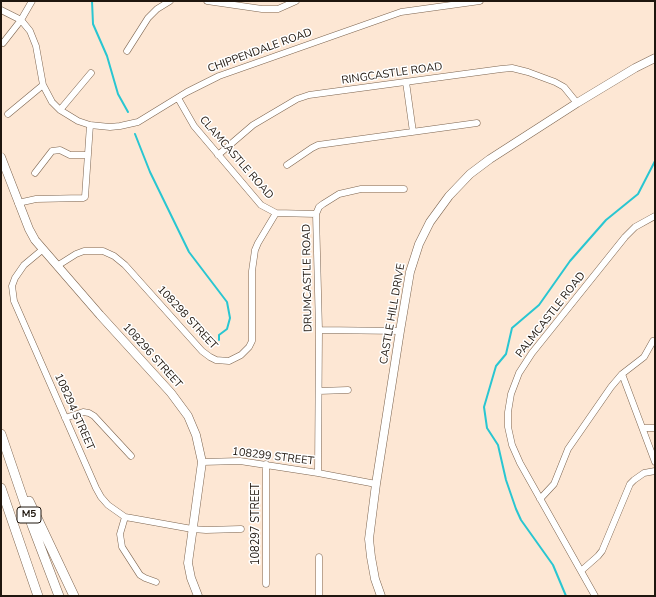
<!DOCTYPE html>
<style>
body{margin:0}
#map{position:relative;width:656px;height:597px;overflow:hidden;background:#fde7d4;font-family:"Nunito Sans",sans-serif}
canvas{display:block}
.frame{position:absolute;inset:0;border:2px solid #1f160e;pointer-events:none}
</style>
<div id="map">
<canvas width="656" height="597"></canvas>
<div class="frame"></div>
</div>
<script>
const c = document.querySelector('canvas').getContext('2d');
c.lineJoin = 'round';
const toPath = rows => new Path2D(rows.map(r => 'M' + r).join(''));
function trace(path, color, width, dash) { c.strokeStyle = color; c.lineWidth = width; c.lineCap = dash ? 'butt' : 'round'; c.setLineDash(dash || []); c.stroke(path); }
function label(font, color, halo, rows, align = 'center') {
  c.font = font + ' "Nunito Sans",sans-serif'; c.lineWidth = 3; c.setLineDash([]); c.textBaseline = 'middle'; c.strokeStyle = halo; c.fillStyle = color; for (const [text, x, y, turn = 0] of rows) {
    c.save(); c.translate(x, y); c.rotate((+turn || 0) * Math.PI / 180); c.textAlign = isNaN(turn) ? turn : align; if (halo) c.strokeText(text, 0, 0); c.fillText(text, 0, 0); c.restore();
  }
}
trace(toPath([
 [92,1,93,24,107,56,118,94,128,112],
 [135,134,150,172,189,252,227,302,230,318,227,329,219,335,219,340],
 [566,596,553,565,521,520,516,509,506,480,498,445,487,428,484,407,496,366,506,354,512,328,539,305,570,261,606,220,638,194,655,161]
]), '#29c6d1', 2);
const street = toPath([
 [207,1,262,9,278,9,296,1],
 [1,10,21,20,30,31,36,46,43,85,52,102,60,110,78,121,90,125,110,127,120,126,138,122,187,92,219,76,401,12,480,1],
 [3,43,21,20,32,1],
 [127,51,148,18,157,9,170,1],
 [406,82,413,132],
 [178,98,194,126,261,205,276,213,316,214],
 [60,110,91,73],
 [8,114,43,85],
 [218,155,253,125,297,99,309,95,501,69,512,68,528,72,555,82,564,87,577,103],
 [287,165,312,148,318,145,477,123],
 [35,173,52,151,60,150,70,155,88,155],
 [18,203,36,199,83,198,85,197,90,125],
 [42,250,24,265,15,278,12,286,14,301,96,488,101,497,108,505,125,517,131,518,192,529,206,530,241,529],
 [57,266,76,254,84,251,103,251,114,256,125,265,202,351,210,357,216,360,229,361,241,355,249,347,252,341,252,271,255,250,258,243,276,213],
 [319,330,400,331],
 [622,374,655,462],
 [319,391,348,390],
 [65,418,83,412,89,413,94,416,131,456],
 [643,428,655,428],
 [202,462,240,461,318,473,376,484],
 [318,473,319,330,316,214,319,207,323,204,339,194,361,189,404,189],
 [540,499,554,484,568,449,611,387,622,374,644,357,653,341],
 [125,517,120,534,122,547,140,575,145,578,156,582],
 [319,557,319,596],
 [581,571,598,556,602,551,630,484,634,480,644,473,655,471],
 [266,584,266,464],
 [595,596,520,463,512,445,508,427,508,412,511,394,519,373,532,353,625,237,635,227,655,216]
]);
const secondary = toPath([
 [1,157,29,229,35,240,100,315,171,393,188,416,196,435,202,462,188,563,191,578,198,596],
 [381,596,375,579,371,557,369,539,376,484,400,331,410,272,419,244,430,222,449,196,470,174,490,159,577,103,635,68,655,58]
]);
const primary = toPath([
 [1,434,32,525,59,596],
 [1,488,38,596],
 [29,501,74,596]
]);
trace(street, '#7c644f', 7);
trace(secondary, '#7c644f', 9);
trace(primary, '#7c644f', 10);
trace(street, '#fff', 6);
trace(secondary, '#fff', 8);
trace(primary, '#fff', 9);
for (const [x, y, w] of [
 [29,515,24]
]) { const box = new Path2D(); box.roundRect(x - w / 2, y - 8, w, 16, 3); c.fillStyle = '#fff'; c.fill(box); trace(box, '#1f160e', 1); }
label('bold 10px', '#1f160e', null, [
 ["M5",29,515]
]);
label('11px', '#1f160e', '#fff', [
 ["CHIPPENDALE ROAD",260,51,-20],
 ["RINGCASTLE ROAD",392,74,-8],
 ["CLAMCASTLE ROAD",236,158,49],
 ["DRUMCASTLE ROAD",308,278,-91],
 ["CASTLE HILL DRIVE",393,314,-80],
 ["PALMCASTLE ROAD",551,315,-52],
 ["108298 STREET",187,318,47],
 ["108296 STREET",152,356,48],
 ["108294 STREET",74,412,66],
 ["108299 STREET",273,457,7],
 ["108297 STREET",256,524,-90]
]);
</script>
